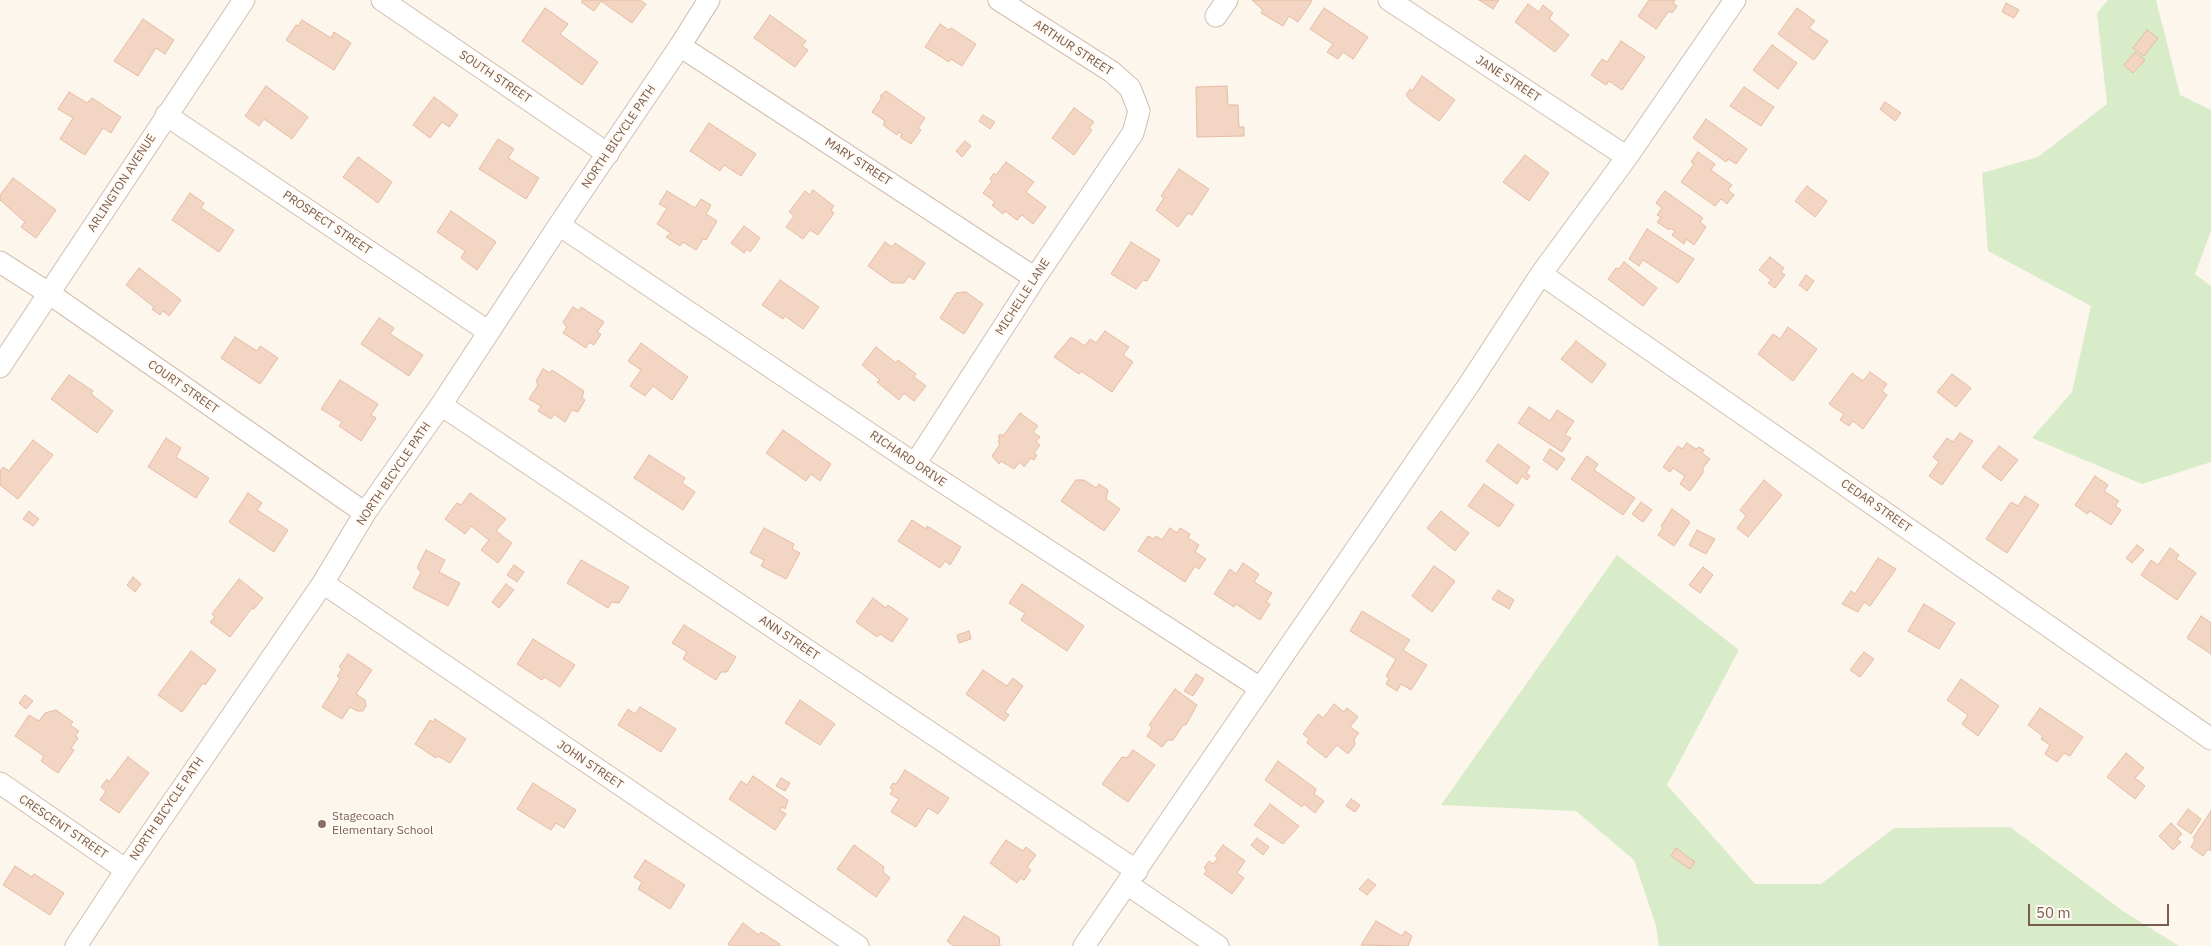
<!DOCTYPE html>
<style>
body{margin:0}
#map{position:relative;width:2211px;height:946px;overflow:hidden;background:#fdf6ec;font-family:"IBM Plex Sans",sans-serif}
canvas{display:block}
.scale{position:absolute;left:2028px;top:904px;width:141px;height:22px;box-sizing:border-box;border:2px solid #7a5c4d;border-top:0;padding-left:6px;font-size:15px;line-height:18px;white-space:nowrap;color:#7a5c4d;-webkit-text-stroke:4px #fffaf3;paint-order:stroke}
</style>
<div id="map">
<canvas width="2211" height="946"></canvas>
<div class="scale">50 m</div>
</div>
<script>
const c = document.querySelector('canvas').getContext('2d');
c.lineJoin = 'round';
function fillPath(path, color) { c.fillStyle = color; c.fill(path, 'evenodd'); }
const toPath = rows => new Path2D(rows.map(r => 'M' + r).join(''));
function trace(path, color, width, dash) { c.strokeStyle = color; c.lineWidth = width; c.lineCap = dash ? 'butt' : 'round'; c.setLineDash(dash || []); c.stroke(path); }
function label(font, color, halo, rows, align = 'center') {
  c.font = font + ' "IBM Plex Sans",sans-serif'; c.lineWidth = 4; c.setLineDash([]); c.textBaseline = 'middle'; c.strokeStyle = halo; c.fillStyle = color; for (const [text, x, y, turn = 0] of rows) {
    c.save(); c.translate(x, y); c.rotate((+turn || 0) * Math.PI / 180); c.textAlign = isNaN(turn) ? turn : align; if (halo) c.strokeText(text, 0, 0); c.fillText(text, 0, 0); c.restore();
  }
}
fillPath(toPath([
 [2108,0,2156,0,2180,95,2211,110,2211,231,2195,274,2211,286,2211,462,2142,484,2032,438,2072,392,2091,306,1988,251,1982,173,2038,157,2107,104,2097,13],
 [1617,555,1739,650,1667,785,1755,884,1821,884,1894,828,2010,827,2123,911,2179,946,1659,946,1656,926,1634,860,1576,811,1441,805]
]), '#d8ecc9');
const building = toPath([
 [583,0,640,0,646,4,632,23,601,1,594,11,581,2,583,0],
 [1252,0,1310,0,1312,1,1298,22,1289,16,1283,26,1261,13,1263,10,1252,0],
 [1479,0,1499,0,1493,9,1479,0],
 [1649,0,1675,0,1673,3,1677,6,1672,13,1669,11,1656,29,1638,16,1649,0],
 [2006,3,2019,10,2014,18,2002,12,2006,3],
 [1528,4,1539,12,1543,5,1553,13,1549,19,1569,35,1555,52,1515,22,1528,4],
 [545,8,568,24,560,34,598,62,582,85,522,41,545,8],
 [1324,8,1368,37,1353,59,1343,52,1338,59,1327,52,1333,44,1310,29,1324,8],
 [1797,8,1815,21,1809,28,1828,41,1814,60,1778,34,1797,8],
 [770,15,806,41,802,46,808,50,795,67,754,38,770,15],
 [143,19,174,40,165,54,156,48,138,76,114,61,143,19],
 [302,20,331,38,334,32,351,43,334,70,286,40,296,25,298,26,302,20],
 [940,24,949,30,951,28,976,44,962,66,951,59,949,62,925,47,940,24],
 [2147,30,2158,38,2144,56,2133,48,2147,30],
 [1621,41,1645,57,1622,90,1609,81,1606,85,1591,75,1602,59,1607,62,1621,41],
 [1772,45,1797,63,1778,89,1753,70,1772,45],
 [2135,52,2145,60,2133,73,2124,65,2135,52],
 [1422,76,1455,100,1439,121,1411,101,1406,95,1410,89,1412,91,1422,76],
 [266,86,308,117,292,139,264,119,259,126,245,116,266,86],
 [1227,86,1228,105,1238,105,1239,127,1244,127,1244,136,1197,137,1196,87,1227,86],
 [1744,87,1774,107,1761,126,1730,106,1744,87],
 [886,91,925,118,918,128,921,130,911,144,900,137,902,134,899,132,897,135,883,125,885,121,872,112,882,97,880,96,886,91],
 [69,92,87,103,92,98,121,117,111,133,103,128,85,155,60,139,73,118,58,109,69,92],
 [434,97,458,115,449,127,442,122,430,138,413,125,434,97],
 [1885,102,1901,113,1895,121,1880,109,1885,102],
 [1074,108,1094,122,1089,128,1092,130,1074,155,1052,138,1074,108],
 [983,115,995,122,990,129,979,121,983,115],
 [1706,119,1747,149,1736,164,1728,159,1726,162,1693,138,1706,119],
 [709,123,756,154,741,176,724,165,720,171,690,151,709,123],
 [498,139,514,149,508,158,539,178,526,199,479,169,498,139],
 [965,141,971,146,962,157,956,151,965,141],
 [1698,152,1715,164,1711,170,1732,185,1728,190,1734,195,1727,204,1721,199,1715,206,1681,182,1694,164,1691,162,1698,152],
 [1525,155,1549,173,1529,201,1503,182,1525,155],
 [358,157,392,182,378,203,343,177,358,157],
 [1006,162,1034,182,1026,192,1046,207,1033,224,1022,215,1017,220,1005,211,1003,214,992,205,995,202,983,193,992,181,990,179,994,173,996,175,1006,162],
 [1179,169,1209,189,1192,215,1188,213,1178,227,1156,210,1164,198,1161,196,1179,169],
 [13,178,56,210,36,238,21,227,25,222,0,200,0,195,13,178],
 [1807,186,1827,201,1815,217,1795,201,1807,186],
 [813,190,834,206,831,210,834,213,818,235,810,230,803,239,786,227,794,216,789,212,805,191,810,195,813,190],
 [667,191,695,208,701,199,711,205,706,214,717,221,706,240,703,239,696,250,683,242,680,246,666,237,671,233,657,224,667,208,659,204,667,191],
 [1665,191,1703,218,1700,222,1706,227,1694,245,1686,239,1684,244,1672,235,1675,231,1670,228,1669,230,1657,222,1661,217,1657,215,1662,208,1656,203,1665,191],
 [190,193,204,203,201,208,234,230,219,252,172,220,190,193],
 [451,211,496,242,477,270,461,258,465,251,437,232,451,211],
 [744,226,760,238,750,252,747,249,744,253,731,243,744,226],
 [1647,229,1694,259,1678,283,1643,260,1639,266,1629,259,1647,229],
 [885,242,892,247,895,243,925,263,914,280,909,276,904,283,892,283,868,266,885,242],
 [1131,242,1160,260,1147,281,1143,280,1136,289,1111,274,1131,242],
 [1770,257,1784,268,1781,272,1785,275,1775,288,1768,283,1771,280,1759,270,1770,257],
 [1624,262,1657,288,1643,306,1608,279,1616,268,1619,269,1624,262],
 [139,268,181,300,169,316,163,311,160,315,152,309,154,307,126,285,139,268],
 [1806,275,1814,281,1807,291,1799,285,1806,275],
 [780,280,819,307,803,329,785,316,783,319,762,305,780,280],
 [966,292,983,304,964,334,940,318,956,293,966,292],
 [573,307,579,311,581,307,604,322,597,332,601,334,594,345,589,342,586,348,563,333,567,327,563,322,573,307],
 [379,318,394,328,390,334,423,355,409,376,361,344,379,318],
 [1788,327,1817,349,1793,381,1758,354,1773,334,1780,339,1788,327],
 [1105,331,1129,347,1123,355,1133,362,1112,392,1081,371,1079,374,1054,357,1071,337,1085,346,1090,339,1096,343,1105,331],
 [235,337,257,351,260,346,278,358,260,384,221,358,235,337],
 [1576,341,1606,364,1592,383,1561,359,1576,341],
 [641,343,688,377,672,400,653,386,645,396,630,386,641,370,628,361,641,343],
 [876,347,896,363,898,360,916,374,914,377,926,386,914,401,904,393,899,400,877,382,880,380,862,365,876,347],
 [543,369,550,373,552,370,584,391,582,398,585,400,578,412,572,410,565,422,554,414,551,419,538,411,541,406,529,399,538,385,536,381,543,369],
 [1870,372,1887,384,1882,391,1887,395,1863,429,1853,421,1849,426,1840,420,1844,414,1829,404,1852,373,1863,381,1870,372],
 [1952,374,1971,388,1956,407,1937,392,1952,374],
 [69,375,93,391,91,394,113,411,97,433,51,399,69,375],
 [340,380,378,404,371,415,376,418,361,441,339,426,342,422,321,409,340,380],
 [1529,407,1550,421,1557,410,1574,421,1565,435,1571,438,1562,452,1518,423,1529,407],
 [1020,413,1038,426,1033,432,1040,437,1036,442,1040,445,1034,453,1037,455,1034,460,1031,458,1024,467,1020,462,1014,469,1001,461,999,464,992,456,1000,444,998,442,1000,438,998,437,1000,434,1003,436,1020,413],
 [783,430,831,464,820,481,811,474,806,481,766,453,783,430],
 [1960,433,1973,441,1942,485,1929,476,1939,462,1933,457,1947,438,1953,442,1960,433],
 [166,438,181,448,176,457,209,478,196,498,148,467,166,438],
 [33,440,53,455,18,499,0,485,0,471,3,467,9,471,33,440],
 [1687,443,1696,449,1699,447,1704,450,1702,453,1710,459,1703,468,1703,473,1690,491,1680,484,1685,476,1673,468,1670,472,1663,467,1678,446,1682,449,1687,443],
 [1498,444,1530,467,1526,473,1530,476,1527,480,1522,476,1517,484,1486,461,1498,444],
 [1999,446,2018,460,2001,481,1982,467,1999,446],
 [1550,449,1565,459,1557,470,1543,460,1550,449],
 [649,455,685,478,682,483,695,492,683,510,634,478,649,455],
 [1587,456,1598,464,1594,470,1635,498,1623,515,1571,479,1587,456],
 [2095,476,2108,485,2104,491,2119,501,2115,506,2121,510,2111,525,2090,511,2087,514,2075,505,2095,476],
 [1076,480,1084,480,1096,488,1099,484,1108,490,1106,499,1120,509,1104,531,1061,501,1076,480],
 [1764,480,1782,495,1748,537,1737,528,1746,516,1740,510,1764,480],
 [1484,484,1514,505,1499,527,1468,506,1484,484],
 [248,493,262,503,257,510,288,530,274,552,229,522,248,493],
 [470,493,506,519,496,531,512,543,498,563,481,550,489,540,471,526,465,534,445,519,457,503,461,505,470,493],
 [2025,496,2039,505,2007,553,1986,539,2011,502,2018,506,2025,496],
 [1641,502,1652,510,1643,522,1632,514,1641,502],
 [1672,509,1690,522,1674,546,1658,535,1663,528,1661,526,1672,509],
 [29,511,39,519,33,526,23,519,29,511],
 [1441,511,1469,533,1455,551,1427,528,1441,511],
 [912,520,926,529,927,526,961,547,950,565,945,561,940,568,898,541,912,520],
 [764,528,794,544,792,549,800,553,786,579,761,566,764,560,750,553,764,528],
 [1170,528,1177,533,1180,528,1190,534,1188,538,1199,545,1195,552,1206,559,1199,569,1195,566,1185,582,1138,551,1148,536,1154,539,1156,536,1162,540,1170,528],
 [1697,530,1715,539,1706,554,1689,545,1697,530],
 [2137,545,2144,550,2132,563,2126,558,2137,545],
 [2170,548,2179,555,2176,559,2196,573,2177,600,2141,575,2151,560,2158,565,2170,548],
 [426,550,445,560,439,572,460,583,448,606,413,588,421,572,417,568,426,550],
 [1878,558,1896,569,1870,606,1864,602,1858,612,1842,604,1851,591,1855,594,1878,558],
 [581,560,629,587,619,603,612,602,608,608,567,583,581,560],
 [1243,563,1259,574,1254,582,1272,593,1266,602,1270,604,1260,620,1236,604,1234,607,1214,594,1230,569,1236,574,1243,563],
 [514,565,524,572,517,582,507,575,514,565],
 [1434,566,1455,581,1432,612,1412,596,1434,566],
 [1703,567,1713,575,1700,593,1689,585,1703,567],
 [133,577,141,584,135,592,127,585,133,577],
 [239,579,263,598,254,609,252,608,230,637,210,622,215,617,212,614,239,579],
 [506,584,514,590,499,608,492,602,506,584],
 [1022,584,1084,626,1067,651,1021,620,1025,613,1009,603,1022,584],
 [1498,590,1514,600,1509,609,1492,599,1498,590],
 [873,598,886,608,888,605,908,619,892,642,880,634,877,637,856,622,873,598],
 [1924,604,1955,623,1939,649,1908,631,1924,604],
 [1362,611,1410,640,1403,650,1427,665,1411,690,1401,684,1397,691,1386,684,1389,678,1386,676,1396,659,1350,631,1362,611],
 [2201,616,2211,623,2211,654,2187,638,2201,616],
 [684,625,736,657,727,672,721,672,716,680,683,659,687,652,672,643,684,625],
 [969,631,971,639,959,643,957,635,969,631],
 [533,639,575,665,560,687,544,677,542,680,517,664,533,639],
 [191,651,216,670,205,685,203,683,182,712,158,695,191,651],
 [1864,652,1874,659,1860,677,1850,670,1864,652],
 [348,654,372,670,356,694,365,700,366,706,363,711,357,711,350,707,342,719,322,707,340,678,337,676,342,669,339,667,348,654],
 [983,670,1007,686,1013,678,1023,686,1005,712,1009,715,1004,721,966,694,983,670],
 [1196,674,1204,679,1193,696,1184,691,1196,674],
 [1961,679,1999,706,1978,736,1962,724,1968,715,1947,700,1961,679],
 [1175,689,1197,705,1186,725,1183,725,1173,740,1168,740,1162,747,1147,736,1152,728,1149,725,1175,689],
 [25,695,33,701,26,709,19,703,25,695],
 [800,700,835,724,820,745,785,723,800,700],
 [1334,704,1344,712,1347,708,1358,717,1350,727,1359,733,1354,739,1355,745,1348,754,1337,745,1326,758,1307,743,1309,739,1303,734,1318,714,1323,718,1334,704],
 [640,707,676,729,661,752,618,725,628,709,635,714,640,707],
 [2040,708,2083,737,2070,756,2064,753,2057,762,2045,754,2050,745,2041,739,2043,736,2028,725,2040,708],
 [56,710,73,722,70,725,79,731,75,736,78,738,71,748,74,750,58,773,41,761,44,756,15,736,29,715,39,721,45,713,56,710],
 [435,719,466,739,450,763,438,756,436,758,415,744,430,720,433,722,435,719],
 [1133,750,1155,765,1128,802,1102,784,1122,757,1127,758,1133,750],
 [2126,753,2144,768,2135,778,2145,786,2135,799,2107,777,2126,753],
 [128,757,149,773,119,813,100,800,106,791,101,787,107,779,109,782,128,757],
 [1278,761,1316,789,1314,794,1324,801,1315,813,1304,804,1302,807,1265,780,1278,761],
 [905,770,949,798,938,814,928,808,916,827,891,812,899,799,890,794,893,790,890,788,893,783,896,784,905,770],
 [753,776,788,800,785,809,782,807,780,810,786,814,775,830,729,799,741,781,747,785,753,776],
 [781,778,790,783,785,791,776,786,781,778],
 [533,783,576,810,564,828,556,823,551,830,517,809,533,783],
 [1351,799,1360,805,1355,812,1346,806,1351,799],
 [1270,804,1299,826,1283,844,1254,825,1270,804],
 [2188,809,2201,819,2191,834,2177,824,2188,809],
 [2211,811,2211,851,2208,849,2203,856,2191,847,2195,840,2193,838,2211,811],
 [2171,823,2182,834,2177,839,2181,842,2173,850,2159,836,2171,823],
 [1257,838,1269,847,1263,855,1251,845,1257,838],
 [1006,840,1023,851,1026,847,1036,855,1027,867,1031,870,1024,880,1020,878,1017,883,990,863,1006,840],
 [854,845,884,867,883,872,890,878,876,897,837,869,854,845],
 [1223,845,1245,861,1237,873,1244,878,1232,894,1204,874,1207,870,1204,868,1209,861,1213,864,1218,858,1215,856,1223,845],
 [1676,848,1695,862,1690,869,1671,856,1676,848],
 [645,860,685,885,670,909,638,889,642,882,634,877,645,860],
 [15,866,32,877,34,874,64,893,50,915,3,885,15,866],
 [1368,879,1376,885,1367,895,1359,889,1368,879],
 [964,916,999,937,1000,946,954,946,947,941,964,916],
 [1376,921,1402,936,1405,931,1412,936,1408,946,1361,945,1376,921],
 [743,923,759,935,761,932,780,944,779,946,731,946,728,944,743,923]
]);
fillPath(building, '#f3d5c3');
trace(building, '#e6bba3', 1);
const minor = toPath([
 [382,0,608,154],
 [1389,0,1627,157],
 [1216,16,1227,0],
 [680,46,1035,278],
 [166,115,489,332],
 [559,225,915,464,1260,688],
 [0,262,50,294,365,513],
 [1541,274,2211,739],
 [0,367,244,0],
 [441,405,1137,871],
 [915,464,1035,278,1133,133,1139,111,1130,88,1112,72,999,0],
 [323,583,858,946],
 [0,783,126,870],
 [1127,884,1218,946],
 [76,946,126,870,323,583,365,513,441,405,559,225,680,46,709,0],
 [1084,946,1470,383,1541,274,1627,157,1735,0]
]);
trace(minor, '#d1beb0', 23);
trace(minor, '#fff', 21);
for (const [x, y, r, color] of [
 [322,824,5,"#8d6e63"]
]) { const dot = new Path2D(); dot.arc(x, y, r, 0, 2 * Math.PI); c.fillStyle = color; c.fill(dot); trace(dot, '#fffaf3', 2); }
label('12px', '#7a5c4d', '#fffaf3', [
 ["ARTHUR STREET",1073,48,33],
 ["SOUTH STREET",495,77,34],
 ["JANE STREET",1508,79,33],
 ["NORTH BICYCLE PATH",619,137,-56],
 ["MARY STREET",858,162,33],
 ["ARLINGTON AVENUE",122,183,-57],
 ["PROSPECT STREET",327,223,34],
 ["MICHELLE LANE",1023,297,-57],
 ["COURT STREET",183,387,35],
 ["RICHARD DRIVE",908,459,34],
 ["NORTH BICYCLE PATH",394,474,-56],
 ["CEDAR STREET",1876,506,35],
 ["ANN STREET",789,638,34],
 ["JOHN STREET",590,765,34],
 ["NORTH BICYCLE PATH",167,809,-56],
 ["CRESCENT STREET",63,827,34]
]);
label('12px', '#785e54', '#fffaf3', [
 ["Stagecoach",332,817],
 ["Elementary School",332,831]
], 'left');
</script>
